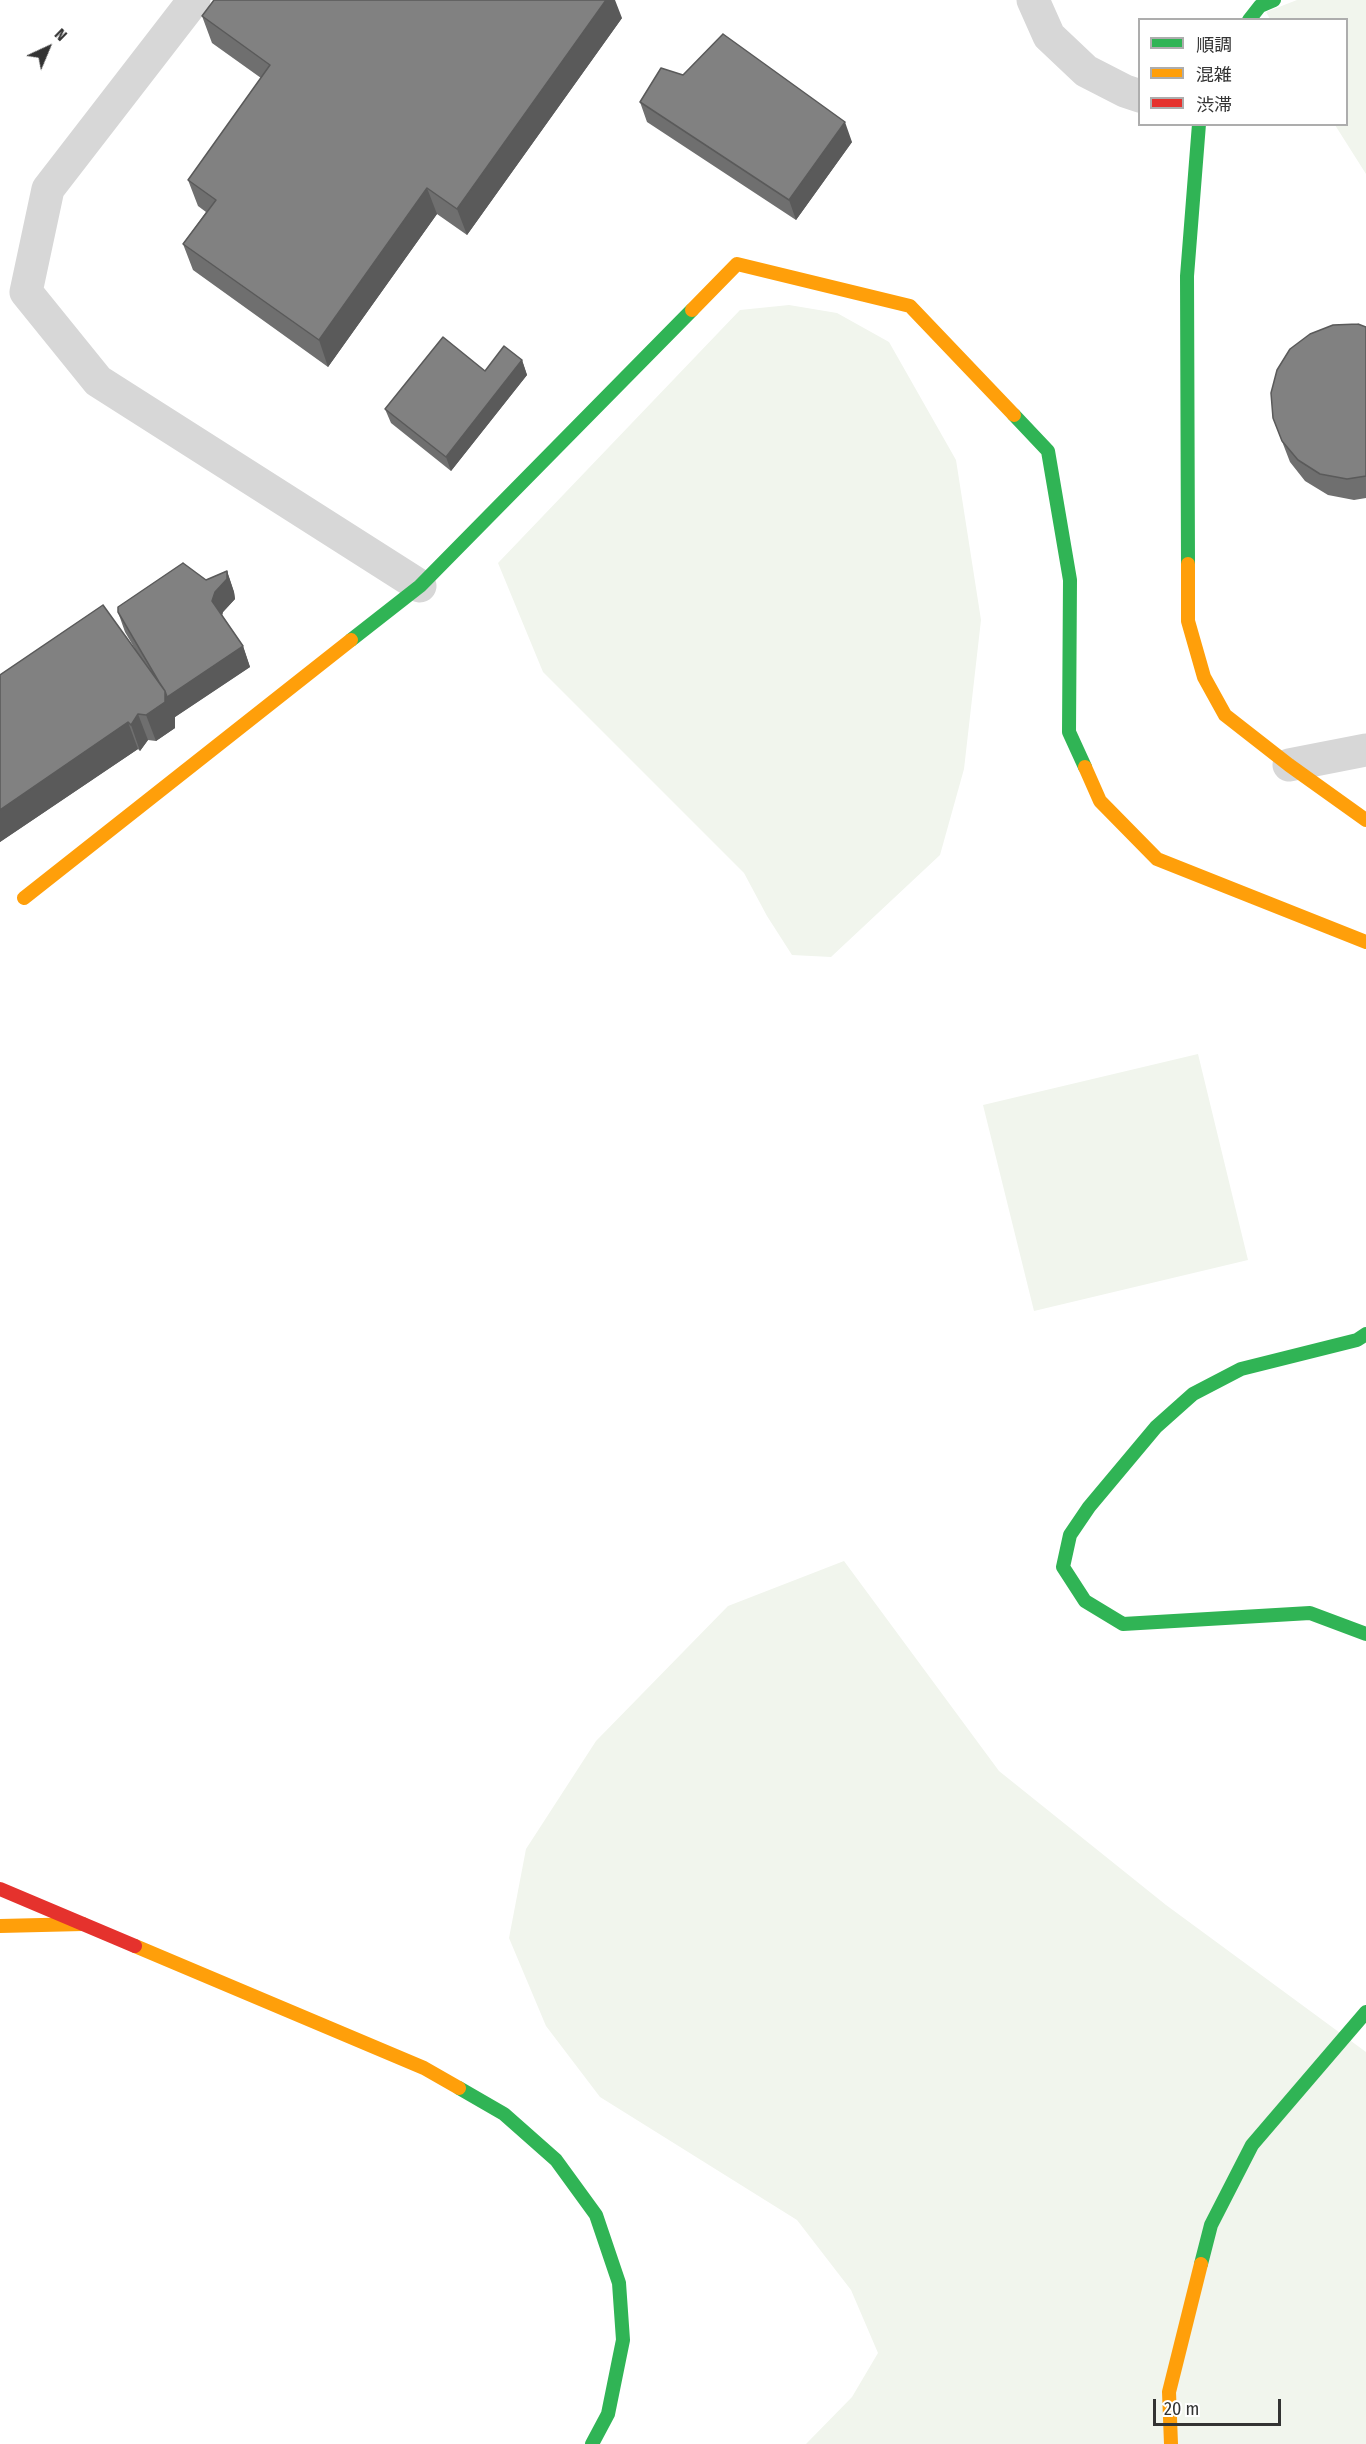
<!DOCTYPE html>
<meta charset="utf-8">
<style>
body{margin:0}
#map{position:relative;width:1366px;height:2444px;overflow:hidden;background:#fff;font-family:"Fira Sans Condensed","Noto Sans JP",sans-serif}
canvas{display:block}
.legend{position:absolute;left:1138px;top:18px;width:210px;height:108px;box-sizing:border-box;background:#fff;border:2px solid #adadad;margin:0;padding:8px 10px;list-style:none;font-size:18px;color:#333}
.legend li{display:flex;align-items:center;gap:12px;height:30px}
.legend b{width:30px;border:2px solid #adadad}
.north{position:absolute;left:18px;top:18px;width:60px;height:60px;-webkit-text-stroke:4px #fff;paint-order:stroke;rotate:44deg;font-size:16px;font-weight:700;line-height:24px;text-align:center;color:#333}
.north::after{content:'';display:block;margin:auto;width:21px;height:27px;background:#333;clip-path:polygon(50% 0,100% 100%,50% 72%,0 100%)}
.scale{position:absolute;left:1153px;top:2399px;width:128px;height:27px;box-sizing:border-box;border:3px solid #333;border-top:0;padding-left:8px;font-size:18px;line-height:21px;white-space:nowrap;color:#333;-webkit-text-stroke:4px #fff;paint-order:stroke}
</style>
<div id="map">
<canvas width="1366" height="2444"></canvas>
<ul class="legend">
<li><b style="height:8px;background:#30b455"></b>順調</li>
<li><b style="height:8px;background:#ff9f0a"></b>混雑</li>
<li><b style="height:8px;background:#e5322d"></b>渋滞</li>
</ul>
<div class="north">N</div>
<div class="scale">20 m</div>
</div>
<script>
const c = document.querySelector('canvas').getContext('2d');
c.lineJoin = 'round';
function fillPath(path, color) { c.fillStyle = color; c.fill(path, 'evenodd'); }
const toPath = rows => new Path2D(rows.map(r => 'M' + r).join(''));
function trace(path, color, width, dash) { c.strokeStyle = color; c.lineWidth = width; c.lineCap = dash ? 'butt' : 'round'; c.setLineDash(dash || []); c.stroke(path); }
fillPath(toPath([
 [1297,0,1366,0,1366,174,1335,125,1346,124,1346,20,1270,19,1266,12],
 [789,305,837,313,889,342,956,460,981,620,964,769,940,855,831,957,792,955,767,916,744,873,543,672,498,563,740,310],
 [1198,1054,1248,1260,1034,1311,983,1105],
 [844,1561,999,1771,1166,1905,1366,2052,1366,2444,806,2444,852,2397,878,2353,851,2290,797,2220,600,2097,546,2026,509,1938,526,1849,596,1741,728,1606]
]), '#f1f5ed');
trace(toPath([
 [194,0,48,189,26,292,98,381,420,586],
 [1033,0,1049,36,1086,71,1125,91,1140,96],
 [1289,765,1366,750]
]), '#d7d7d7', 33);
trace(toPath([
 [1249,20,1260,6,1274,0],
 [1014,415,1048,451,1070,580,1069,732,1085,767],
 [1188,564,1187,276,1199,124],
 [351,640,420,586,692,310],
 [1366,1334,1357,1340,1241,1369,1193,1394,1156,1427,1089,1507,1070,1535,1063,1567,1085,1601,1123,1624,1310,1613,1366,1634],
 [459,2088,504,2114,556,2160,596,2215,619,2283,623,2340,608,2414,592,2444],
 [1201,2264,1211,2225,1252,2145,1366,2012]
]), '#30b455', 14);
trace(toPath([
 [692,310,737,264,910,306,1014,415],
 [1188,564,1188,621,1204,677,1225,715,1289,765,1366,820],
 [1085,767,1100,801,1157,859,1366,942],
 [24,898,351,640],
 [0,1926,83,1924],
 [135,1946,424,2068,459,2088],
 [1171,2444,1169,2392,1201,2264]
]), '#ff9f0a', 14);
trace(toPath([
 [0,1889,135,1946]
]), '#e5322d', 14);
fillPath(toPath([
 [202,16,622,18,467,235,437,214,328,367,193,270,183,244,206,212,198,206,188,180,261,78,212,43],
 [640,102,852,142,796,220,647,122],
 [1366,327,1366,498,1354,500,1328,495,1305,481,1290,462,1273,418],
 [522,360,527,375,451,471,391,423,385,409,485,371],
 [227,571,234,592,235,599,223,612,222,615,243,646,250,667,175,717,175,728,156,741,148,740,140,751,138,749,0,842,0,675,135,649,125,632,118,612,206,580]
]), '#6f6f6f');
fillPath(toPath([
 [606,0,615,0,622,18,467,235,457,209],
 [845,122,852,142,796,220,789,200],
 [427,188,437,214,328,367,319,340],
 [522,360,527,375,451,471,446,457],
 [227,571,234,592,235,599,223,612,220,622,212,601,215,592],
 [243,646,250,667,175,717,175,728,156,741,146,715,165,691],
 [138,714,148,740,140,751,131,725],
 [128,722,138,749,0,842,0,810]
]), '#5a5a5a');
const building = toPath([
 [214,0,606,0,457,209,427,188,319,340,183,244,216,200,188,180,270,65,202,16,214,0],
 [723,34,845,122,789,200,640,102,661,68,683,75,723,34],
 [1358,324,1366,327,1366,476,1347,479,1320,474,1298,460,1282,441,1273,418,1271,393,1277,370,1290,349,1310,334,1333,325,1358,324],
 [443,337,485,371,504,346,522,360,446,457,385,409,443,337],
 [183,563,206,580,227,571,227,579,215,592,212,601,243,646,167,697,165,691,159,682,118,612,118,607,183,563],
 [103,605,165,691,165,702,146,715,138,714,131,725,128,722,0,810,0,675,103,605]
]);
fillPath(building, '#818181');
trace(building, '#5a5a5a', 1.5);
</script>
